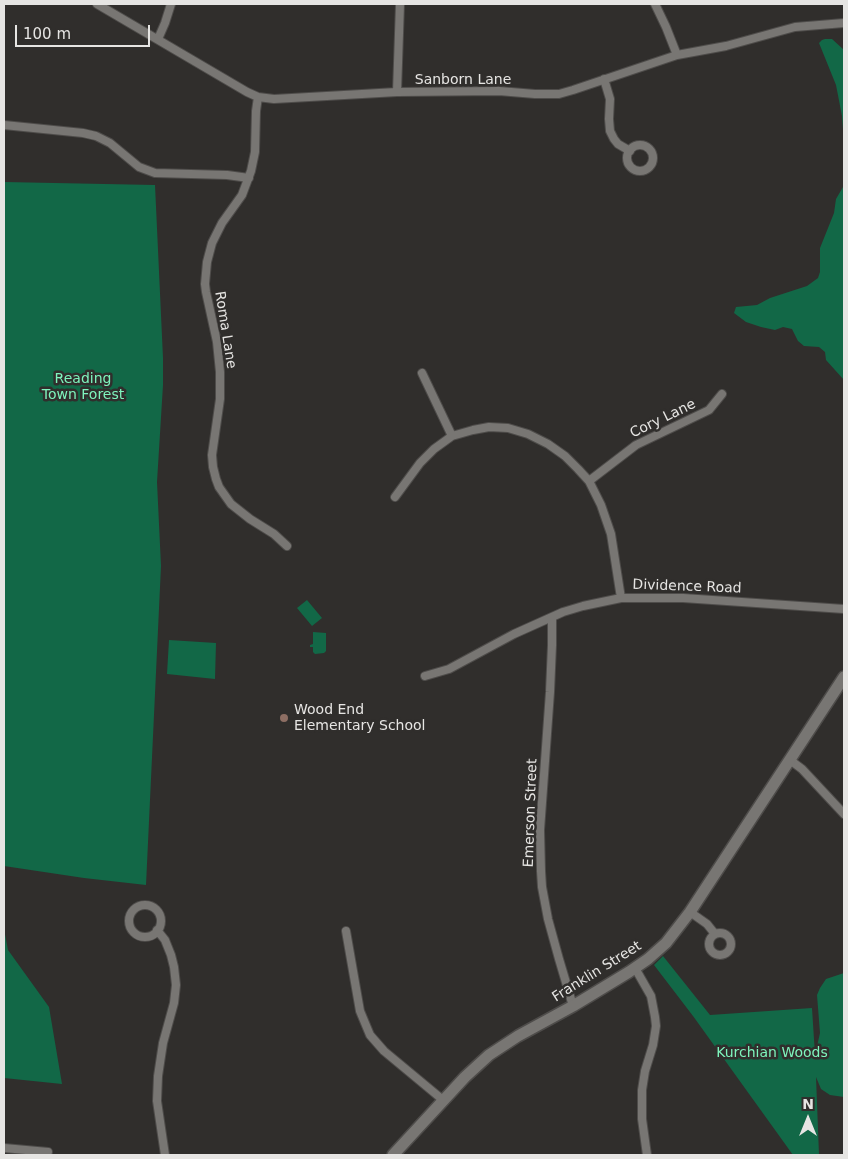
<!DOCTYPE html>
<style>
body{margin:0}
#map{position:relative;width:848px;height:1159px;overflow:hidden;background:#302e2c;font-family:"DejaVu Sans",sans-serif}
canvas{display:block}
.frame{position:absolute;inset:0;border:5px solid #e6e5e3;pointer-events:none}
.north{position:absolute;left:783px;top:1094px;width:50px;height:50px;-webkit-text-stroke:4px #302e2c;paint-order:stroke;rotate:0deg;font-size:14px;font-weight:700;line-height:20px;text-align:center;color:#e6e5e3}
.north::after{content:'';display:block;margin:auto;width:18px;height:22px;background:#e6e5e3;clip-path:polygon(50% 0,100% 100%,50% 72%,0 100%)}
.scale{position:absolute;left:15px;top:25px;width:135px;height:22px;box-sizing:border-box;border:2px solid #e6e5e3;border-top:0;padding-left:6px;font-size:15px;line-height:18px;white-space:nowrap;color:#e6e5e3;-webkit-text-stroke:4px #302e2c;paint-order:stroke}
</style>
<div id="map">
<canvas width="848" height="1159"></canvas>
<div class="frame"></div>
<div class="north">N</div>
<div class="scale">100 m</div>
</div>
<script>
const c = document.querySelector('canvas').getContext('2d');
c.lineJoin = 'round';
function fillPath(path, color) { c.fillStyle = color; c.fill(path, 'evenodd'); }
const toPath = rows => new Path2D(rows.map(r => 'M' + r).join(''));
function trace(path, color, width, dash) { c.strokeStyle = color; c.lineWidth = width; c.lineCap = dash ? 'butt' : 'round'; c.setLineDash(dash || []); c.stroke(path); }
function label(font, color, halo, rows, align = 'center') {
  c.font = font + ' "DejaVu Sans",sans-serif'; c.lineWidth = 5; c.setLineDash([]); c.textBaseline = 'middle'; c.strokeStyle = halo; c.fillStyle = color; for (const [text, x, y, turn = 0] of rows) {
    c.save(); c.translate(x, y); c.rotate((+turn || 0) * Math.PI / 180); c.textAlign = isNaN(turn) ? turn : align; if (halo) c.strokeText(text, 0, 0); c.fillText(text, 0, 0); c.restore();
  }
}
fillPath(toPath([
 [825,39,832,39,844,50,844,143,842,116,836,85,819,43,822,40],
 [844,180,844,380,826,360,825,352,819,347,804,346,798,341,792,329,783,327,775,330,761,327,746,322,734,313,736,307,757,305,770,298,807,286,818,278,820,272,820,248,834,213,836,199,843,187],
 [4,182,155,185,163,358,163,385,157,482,161,566,146,885,84,878,4,866],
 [307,600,322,618,312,626,297,608],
 [313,632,326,633,326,651,324,653,315,654,313,652,313,647,310,647,310,645,313,644],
 [169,640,216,643,215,679,167,674],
 [4,929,8,950,49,1007,62,1084,4,1078],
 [663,956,710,1015,812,1008,815,1055,820,1033,817,995,820,988,826,979,844,973,844,1097,830,1095,821,1089,816,1077,819,1155,793,1155,693,1016,654,965]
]), '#126847');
const minor = toPath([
 [97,4,247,92,258,97,274,99,397,92,499,91,535,94,559,94,573,90,677,55,726,46,795,27,844,23],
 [655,4,666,27,677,55],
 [158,39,165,23,171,4],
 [604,79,610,99,609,119,610,131,614,139,618,144,630,151],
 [397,92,400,4],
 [258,97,256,111,255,152,251,171,242,195,222,223,212,243,207,262,205,284,206,292,217,342,220,372,220,399,212,455,213,467,216,479,219,487,231,504,250,519,274,534,287,546],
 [4,125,83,133,96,136,110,143,139,167,155,173,227,175,249,178],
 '627 158a13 13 0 1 1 26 0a13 13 0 1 1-26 0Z',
 [422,373,452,436],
 [589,481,636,445,709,410,722,394],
 [395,497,420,463,434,449,452,436,473,430,489,427,508,428,528,434,548,444,565,456,578,469,589,481,601,505,611,534,621,598],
 [552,617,552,645,550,692,540,830,541,871,542,887,548,919,559,959,573,1006],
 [425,676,449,669,514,634,563,612,583,606,621,598,683,598,844,609],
 [790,760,802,769,844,814],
 '129 921a16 16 0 1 1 32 0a16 16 0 1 1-32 0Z',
 [690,912,707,924,715,934],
 [157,930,165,940,171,955,174,967,176,985,174,1003,163,1043,158,1076,157,1101,165,1155],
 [346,931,360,1011,370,1035,384,1051,443,1100],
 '709 944a11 11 0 1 1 22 0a11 11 0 1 1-22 0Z',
 [635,968,651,996,655,1017,656,1026,653,1045,645,1071,642,1090,642,1119,647,1155],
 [4,1148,48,1152]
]);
const secondary = toPath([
 [393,1155,465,1077,489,1055,518,1036,573,1006,629,972,648,959,666,943,690,912,844,677]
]);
trace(minor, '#4e4c4a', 10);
trace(secondary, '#4e4c4a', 14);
trace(minor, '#787673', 8);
trace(secondary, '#787673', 11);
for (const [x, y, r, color] of [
 [284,718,5,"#8d6e63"]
]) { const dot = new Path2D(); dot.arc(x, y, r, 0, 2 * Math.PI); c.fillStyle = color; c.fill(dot); trace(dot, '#302e2c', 2); }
label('14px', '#e6e5e3', '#302e2c', [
 ["Sanborn Lane",463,80],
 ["Roma Lane",225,330,81],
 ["Cory Lane",663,419,-26],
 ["Dividence Road",687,587,2],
 ["Emerson Street",531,813,-88],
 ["Franklin Street",597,972,-32]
]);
label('14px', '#7ef5bd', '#302e2c', [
 ["Reading",83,379],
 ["Town Forest",83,395],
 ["Kurchian Woods",772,1053]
]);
label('14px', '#e6e5e3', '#302e2c', [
 ["Wood End",294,710],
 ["Elementary School",294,726]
], 'left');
</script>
